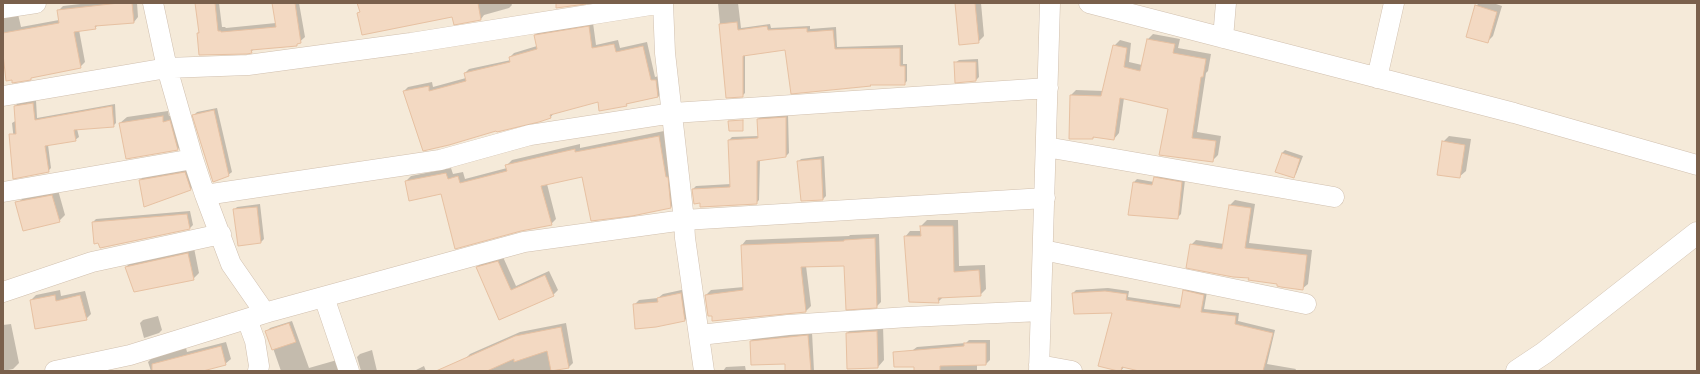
<!DOCTYPE html>
<style>
body{margin:0}
#map{position:relative;width:1700px;height:374px;overflow:hidden;background:#fdf7eb;font-family:Lato,sans-serif}
canvas{display:block}
.frame{position:absolute;inset:0;border:4px solid #7a604c;pointer-events:none}
</style>
<div id="map">
<canvas width="1700" height="374"></canvas>
<div class="frame"></div>
</div>
<script>
const c = document.querySelector('canvas').getContext('2d');
c.lineJoin = 'round';
function fillPath(path, color) { c.fillStyle = color; c.fill(path, 'evenodd'); }
const toPath = rows => new Path2D(rows.map(r => 'M' + r).join(''));
function trace(path, color, width, dash) { c.strokeStyle = color; c.lineWidth = width; c.lineCap = dash ? 'butt' : 'round'; c.setLineDash(dash || []); c.stroke(path); }
fillPath(toPath([
 [3,3,1697,3,1697,371,3,371]
]), '#f5ead9');
fillPath(toPath([
 [89,3,137,3,138,17,134,22,99,24,95,28,79,30,85,62,80,67,32,77,3,45,3,14,18,14,21,27,59,20,58,11,63,6],
 [196,3,219,3,222,27,225,27,226,28,276,23,273,3,299,3,305,37,296,45,255,48,251,52,198,33,200,31],
 [467,3,511,3,512,5,509,8,484,15,481,19],
 [718,3,738,3,741,28,770,24,771,28,810,26,810,29,836,27,837,47,903,45,903,64,907,64,907,81,904,84,786,49,745,54,745,93,742,96,727,97],
 [956,3,981,3,984,36,978,42],
 [1479,3,1493,3,1502,6,1493,36,1487,42,1476,6],
 [593,23,596,45,618,40,620,48,647,42,655,77,659,76,662,92,658,97,629,103,626,105,598,101,554,113,550,118,404,91,408,87,432,82,433,87,466,78,465,73,469,69,511,60,510,57,514,53,537,46,535,35,539,31],
 [1153,34,1180,39,1178,48,1211,54,1208,71,1206,73,1197,132,1221,136,1218,155,1212,161,1160,154,1169,108,1124,98,1119,133,1114,139,1095,136,1093,138,1071,95,1076,90,1104,91,1114,46,1120,40,1131,43,1129,62,1142,65,1148,39],
 [978,59,979,77,976,80,955,63,959,60],
 [36,100,37,118,115,104,116,123,113,126,77,129,79,137,75,140,48,145,51,168,48,171,18,177,12,123,17,120,15,106,18,103],
 [217,108,232,172,228,175,194,115,197,112],
 [168,111,169,116,176,115,184,143,178,149,127,158,120,123,127,117],
 [788,114,789,153,786,156,760,159,759,200,756,203,701,201,693,189,696,186,731,184,729,140,732,137,759,136,758,119,761,116],
 [664,131,676,202,671,207,583,176,547,184,556,219,551,224,406,181,411,176,451,168,453,174,463,172,465,179,507,168,507,165,512,160,580,144,580,148],
 [1449,136,1471,139,1466,171,1459,177,1443,142],
 [1285,150,1303,156,1296,174,1293,177,1282,153],
 [824,156,826,196,823,199,798,162,801,159],
 [188,170,194,186,191,189,140,180,143,177],
 [1158,175,1185,180,1181,214,1178,217,1134,182,1137,179,1154,182],
 [58,190,65,215,59,221,20,201,26,195],
 [1235,200,1255,204,1249,243,1312,250,1308,284,1302,289,1250,278,1191,245,1196,240,1224,244,1230,205],
 [260,204,264,239,261,242,234,210,237,207],
 [190,211,193,225,190,228,101,247,93,222,96,219],
 [927,220,958,220,959,266,985,265,986,289,980,295,943,297,938,302,905,237,910,231,921,231,921,226],
 [879,234,881,302,876,307,845,265,806,266,811,306,806,311,713,320,706,295,711,290,744,287,742,245,746,240,849,236,850,235],
 [194,248,199,273,193,279,126,267,132,261],
 [503,257,516,286,549,271,558,290,553,295,500,319,477,267,481,263],
 [1108,288,1129,291,1128,297,1181,305,1184,291,1187,288,1207,292,1204,309,1239,313,1238,321,1275,330,1267,364,1296,369,1295,371,1143,371,1124,367,1121,371,1113,312,1073,293,1076,290],
 [686,289,690,315,685,320,634,305,639,300,658,298,663,294],
 [60,290,61,296,85,291,91,314,86,319,31,300,36,295],
 [158,316,162,330,159,333,144,338,140,323,143,320],
 [292,321,309,368,337,360,342,371,281,371,267,331,270,328],
 [566,323,573,363,569,367,557,370,557,371,470,371,465,359,470,354,520,332],
 [11,324,19,363,13,369,3,371,3,325],
 [883,325,884,360,878,367,847,333,854,327],
 [812,332,814,371,786,371,786,363,751,341,754,337],
 [969,340,990,340,990,360,986,364,977,364,977,371,915,371,913,350,917,347,966,343],
 [226,342,231,359,225,364,199,371,151,371,148,362,154,356,186,348,187,352],
 [372,350,377,371,361,371,357,357,360,354],
 [424,366,426,371,414,371],
 [745,366,746,371,723,371,726,367]
]), '#0003');
const building = toPath([
 [119,3,132,3,134,23,95,26,96,29,74,32,81,68,31,78,31,80,12,83,12,80,6,81,3,54,3,33,59,23,57,10,119,3],
 [195,3,215,3,218,31,221,31,221,32,276,27,272,3,295,3,301,43,297,44,297,46,251,50,252,53,247,54,199,55,197,33,199,33,195,3],
 [357,3,478,3,481,20,454,25,452,17,362,35,357,13,360,12,357,3],
 [556,3,586,3,586,4,556,8,556,3],
 [955,3,975,3,979,43,959,45,955,3],
 [1475,5,1497,12,1488,43,1466,37,1475,5],
 [737,22,738,30,767,26,768,30,807,28,807,32,833,30,835,49,900,48,900,66,905,66,905,85,870,85,871,86,791,94,785,50,743,56,743,97,726,98,719,24,737,22],
 [589,26,592,48,614,44,616,52,643,46,651,80,656,80,658,97,626,104,627,106,599,111,598,102,550,115,551,118,539,122,497,132,496,131,449,145,423,151,403,91,429,86,429,91,466,81,464,73,510,62,509,57,537,49,534,35,589,26],
 [1147,39,1175,44,1173,53,1206,59,1203,77,1201,77,1192,138,1216,141,1213,162,1159,155,1168,109,1120,98,1114,140,1093,137,1093,139,1069,139,1070,95,1101,96,1113,45,1127,48,1124,67,1140,71,1147,39],
 [954,62,976,62,976,81,955,83,954,62],
 [33,103,35,120,112,106,114,127,74,130,76,141,45,146,49,172,13,179,9,134,16,134,14,106,33,103],
 [214,110,229,176,213,182,192,115,214,110],
 [163,116,163,122,170,120,178,150,126,159,119,123,163,116],
 [786,117,786,157,757,161,757,204,700,207,700,203,694,204,692,189,730,187,728,140,758,138,757,119,786,117],
 [743,120,743,131,729,131,728,121,743,120],
 [659,136,666,177,668,177,671,208,632,216,591,221,582,177,541,186,552,225,521,231,455,249,441,194,409,201,405,181,446,173,448,179,458,176,460,183,507,171,505,165,575,149,575,152,659,136],
 [1442,141,1465,145,1460,178,1437,175,1442,141],
 [1282,153,1300,159,1294,178,1275,172,1282,153],
 [821,159,823,200,801,201,797,161,821,159],
 [185,172,191,190,144,207,139,180,185,172],
 [1154,177,1182,182,1178,219,1128,215,1133,182,1152,185,1154,177],
 [52,195,60,222,23,231,15,202,52,195],
 [1229,205,1251,208,1245,248,1307,255,1303,290,1281,287,1277,286,1277,284,1248,280,1249,278,1233,277,1186,268,1190,244,1222,249,1229,205],
 [257,207,261,243,238,246,233,209,257,207],
 [187,214,190,229,100,248,98,243,94,244,92,222,187,214],
 [920,226,953,226,954,272,979,270,981,296,938,298,939,303,909,302,904,236,921,236,920,226],
 [875,238,877,308,846,310,844,266,801,267,806,312,712,321,712,316,708,316,705,295,743,290,741,245,844,241,844,240,875,238],
 [188,253,194,280,134,292,125,267,188,253],
 [498,261,511,290,545,275,554,296,499,320,476,267,498,261],
 [1183,290,1204,295,1201,312,1236,316,1235,324,1273,333,1263,371,1139,371,1122,367,1121,371,1118,371,1098,366,1112,313,1074,314,1072,293,1105,291,1127,294,1126,300,1180,308,1183,290],
 [681,293,685,321,656,327,635,329,633,304,658,302,657,298,681,293],
 [55,295,56,301,80,295,87,320,35,329,30,300,55,295],
 [289,323,296,342,272,350,265,331,289,323],
 [561,327,569,368,551,371,547,351,514,362,514,359,487,371,436,371,515,336,561,327],
 [877,331,878,368,847,369,846,333,877,331],
 [808,335,811,371,785,371,785,364,751,365,750,341,808,335],
 [964,343,986,343,986,365,940,366,940,371,914,371,914,367,894,367,893,352,964,346,964,343],
 [221,346,226,365,203,371,152,371,152,364,221,346]
]);
fillPath(building, '#f3d9c2');
trace(building, '#e7c1a2', 1);
const minor = toPath([
 [153,3,167,68,193,159,205,195,231,264,265,313],
 [663,3,665,53,684,220,685,238,704,371],
 [1089,3,1514,113,1697,165],
 [3,8,36,3],
 [1223,38,1226,3],
 [1377,78,1394,3],
 [3,96,167,68,248,65,411,43,663,3],
 [1046,147,1334,197],
 [3,192,193,159],
 [205,195,440,160,530,135,673,113,1048,88],
 [1043,250,1306,304],
 [3,292,92,262,221,234],
 [324,297,349,371],
 [247,319,255,341,259,366,258,371],
 [700,335,788,325,908,317,1041,311],
 [1039,365,1072,371],
 [55,371,130,355,272,311,524,242,684,220,1045,198],
 [1039,371,1050,3]
]);
const tertiary = toPath([
 [1517,371,1544,353,1697,233]
]);
trace(minor, '#d1c0af', 21);
trace(tertiary, '#d1c0af', 23);
trace(minor, '#fff', 20);
trace(tertiary, '#fff', 22);
</script>
